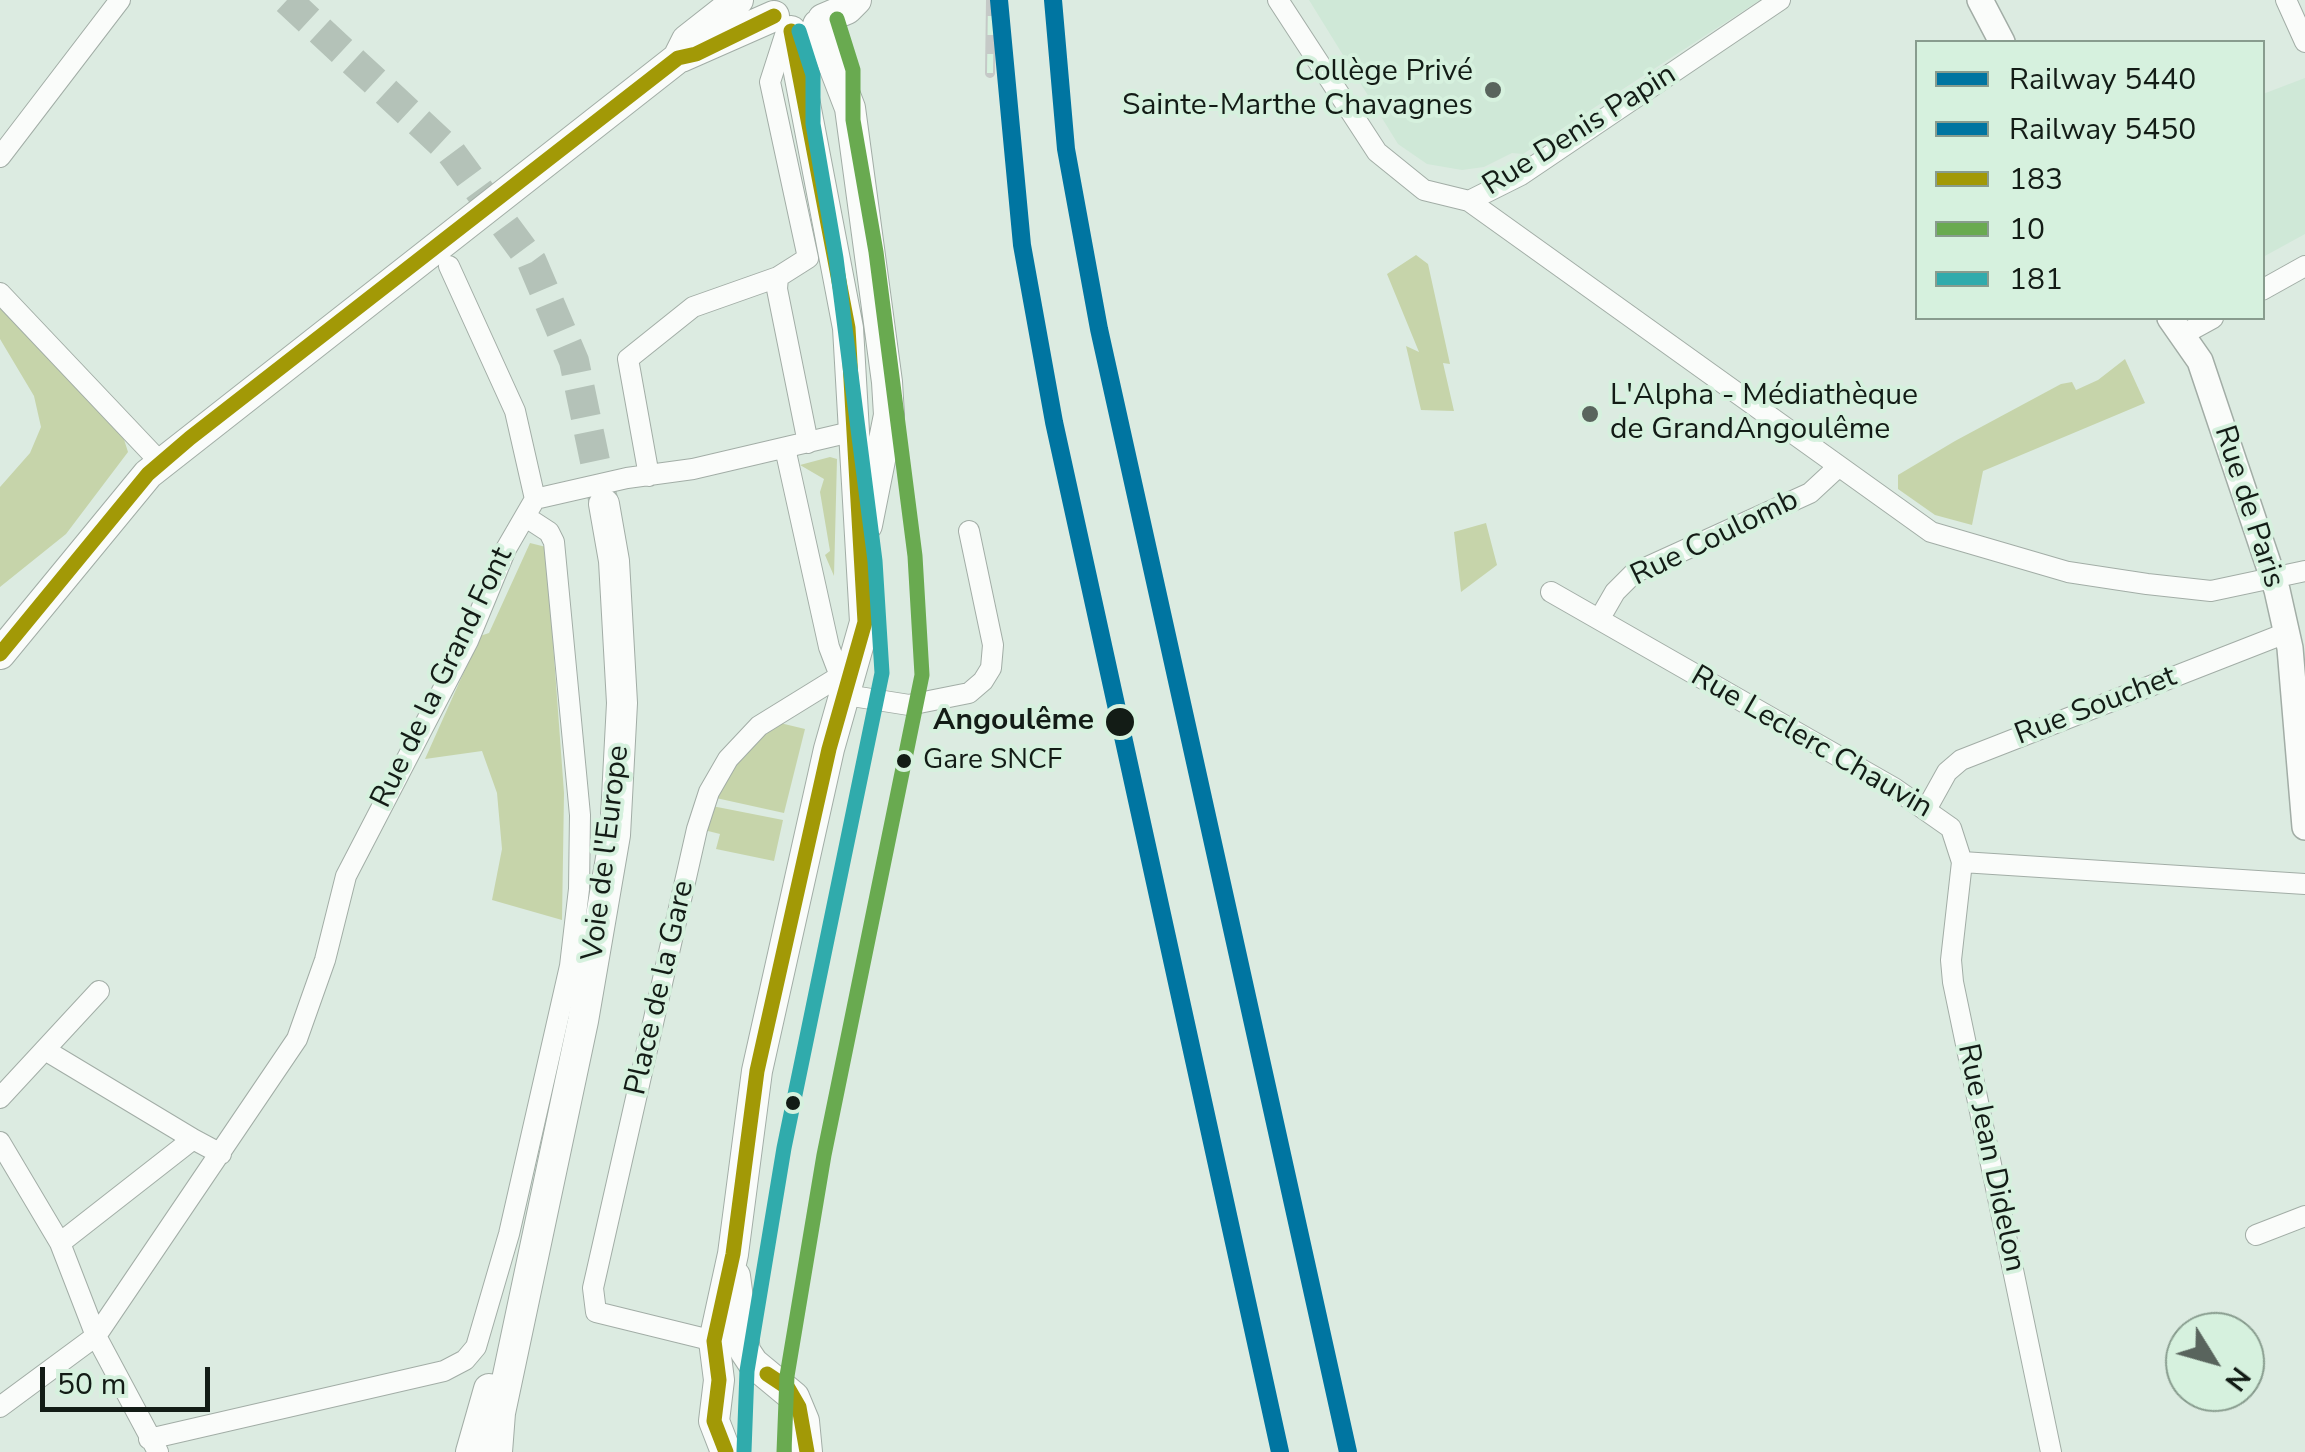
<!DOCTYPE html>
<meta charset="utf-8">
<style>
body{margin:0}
#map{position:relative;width:2305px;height:1452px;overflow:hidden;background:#dcebe1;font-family:"Nunito Sans",sans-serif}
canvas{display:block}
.legend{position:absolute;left:1915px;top:40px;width:350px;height:280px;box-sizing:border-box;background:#d6f1de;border:2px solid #889c8e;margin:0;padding:12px 18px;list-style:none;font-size:30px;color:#131c16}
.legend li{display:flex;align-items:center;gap:20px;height:50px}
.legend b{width:50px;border:2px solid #889c8e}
.north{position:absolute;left:2165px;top:1312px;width:100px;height:100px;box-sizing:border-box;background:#d6f1de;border:2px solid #889c8e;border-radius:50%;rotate:127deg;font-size:28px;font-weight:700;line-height:40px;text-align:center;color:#131c16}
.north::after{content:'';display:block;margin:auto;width:35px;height:45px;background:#59645d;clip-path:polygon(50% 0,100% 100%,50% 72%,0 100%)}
.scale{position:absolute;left:40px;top:1367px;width:170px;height:45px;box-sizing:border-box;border:5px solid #131c16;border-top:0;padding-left:12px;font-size:30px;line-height:35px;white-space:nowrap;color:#131c16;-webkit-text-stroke:8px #d6f1de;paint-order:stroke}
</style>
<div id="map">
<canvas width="2305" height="1452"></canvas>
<ul class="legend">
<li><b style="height:12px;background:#0075a1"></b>Railway 5440</li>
<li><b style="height:12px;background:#0075a1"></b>Railway 5450</li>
<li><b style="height:12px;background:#a29906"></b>183</li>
<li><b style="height:12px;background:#69aa50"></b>10</li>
<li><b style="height:12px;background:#30abac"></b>181</li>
</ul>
<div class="north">N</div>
<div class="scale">50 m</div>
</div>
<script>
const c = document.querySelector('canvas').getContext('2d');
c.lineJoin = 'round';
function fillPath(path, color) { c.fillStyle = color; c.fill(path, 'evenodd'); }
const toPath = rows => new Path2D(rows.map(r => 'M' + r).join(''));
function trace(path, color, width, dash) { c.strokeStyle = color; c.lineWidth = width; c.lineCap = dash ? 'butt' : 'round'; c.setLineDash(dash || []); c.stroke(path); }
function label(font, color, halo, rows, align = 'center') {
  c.font = font + ' "Nunito Sans",sans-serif'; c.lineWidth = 8; c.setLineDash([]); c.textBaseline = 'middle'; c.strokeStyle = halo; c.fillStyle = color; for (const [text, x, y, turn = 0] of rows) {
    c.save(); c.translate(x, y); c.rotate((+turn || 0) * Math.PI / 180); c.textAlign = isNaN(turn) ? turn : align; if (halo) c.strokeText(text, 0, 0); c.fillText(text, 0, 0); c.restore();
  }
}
fillPath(toPath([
 [1309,0,1760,0,1523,154,1512,153,1484,167,1462,170,1427,164,1398,144],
 [2305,78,2305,234,2263,257,2263,94]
]), '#cfe8d7');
fillPath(toPath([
 [1416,255,1428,264,1450,364,1443,363,1454,411,1421,410,1406,346,1419,352,1387,274],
 [0,305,122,433,128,452,66,534,0,587,0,487,30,453,41,427,34,396,0,339],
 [2125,359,2145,403,1983,471,1972,525,1935,515,1898,489,1898,475,1955,441,2061,384,2072,382,2076,390,2098,380],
 [830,457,837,459,834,576,825,555,830,551,820,492,824,479,800,465],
 [1486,523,1497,565,1461,592,1454,532],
 [530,543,546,547,564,793,562,920,492,900,502,849,497,793,482,751,425,759,480,636,489,633],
 [776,722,805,729,784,813,716,798,737,757],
 [712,806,783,820,774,861,716,849,720,834,704,830]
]), '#c6d4aa');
trace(toPath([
 [287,0,450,151,532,262,574,361,604,504]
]), '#b4c2b8', 30, [30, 15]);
const minor = toPath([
 [1278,0,1377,152,1424,190,1469,201,1521,175,1780,0],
 [2286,0,2305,42],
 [787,29,770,82,808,258,778,277,777,289,808,443],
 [0,157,120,0],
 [1469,201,1931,532,2068,572,2147,584,2211,591,2305,571],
 [449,266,515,411,535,499],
 [2262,290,2305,266],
 [0,293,161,463],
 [2182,335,2213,318],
 [785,448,829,647,840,676,849,679],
 [649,476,628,359,693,307,778,277],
 [1551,592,1894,788,1951,828,1962,862,1951,960,1953,982,2051,1452],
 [1600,618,1615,592,1634,573,1810,493,1837,468],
 [846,695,909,705,969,693,983,681,991,668,993,645,969,531],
 [1927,808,1947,772,1961,760,2286,633],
 [1962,862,2305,884],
 [45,1050,193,1139],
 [0,1098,99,991],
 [0,1142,60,1243,96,1336,158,1452],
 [2256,1235,2305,1216],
 [60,1243,193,1139,221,1154],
 [714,1341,596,1312,593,1288,697,829,709,792,728,759,759,726,840,676],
 [0,1407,96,1336,297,1039,325,960,346,876,468,641,506,549,535,499,627,478,693,469,855,431],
 [149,1439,444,1371,465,1360,476,1347,509,1234,570,966,579,889,580,815,554,542,549,532,526,517]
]);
const tertiary = toPath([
 [1980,0,2002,42],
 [2170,318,2200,361,2277,590,2290,648,2305,827]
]);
const secondary = toPath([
 [823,19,847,9,856,0],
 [818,25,850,108,887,382,889,415,867,525],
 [681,57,774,16],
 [0,654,148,474,678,58,687,40,738,0],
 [735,1276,745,1351,753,1363,794,1397,804,1421,807,1452],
 [471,1452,489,1389],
 [497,1452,500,1413,583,1021,615,835,622,703,614,561,604,504],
 [726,1452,714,1421,719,1380,714,1341,733,1254,757,1071,829,749,865,622,848,328,791,31]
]);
trace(minor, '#a2ada6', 22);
trace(tertiary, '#a2ada6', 28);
trace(secondary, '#a2ada6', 32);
trace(minor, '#fafcfa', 20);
trace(tertiary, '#fafcfa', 25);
trace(secondary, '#fafcfa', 30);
const rail = toPath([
 [990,73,991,0]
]);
trace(rail, '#c5c9c7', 10);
trace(rail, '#d6f1de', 6, [19]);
trace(toPath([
 [0,654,148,474,190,438,678,58,696,54,774,16],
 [767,1374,788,1388,799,1407,807,1452],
 [726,1452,714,1421,719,1380,714,1341,733,1254,757,1071,829,749,865,622,848,328,791,31]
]), '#a29906', 15);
trace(toPath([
 [784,1452,787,1376,824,1155,922,675,915,556,876,252,853,120,853,70,837,19]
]), '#69aa50', 15);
trace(toPath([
 [744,1451,747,1371,784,1148,882,673,875,561,836,258,813,124,813,75,799,31]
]), '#30abac', 15);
trace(toPath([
 [1053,0,1066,149,1099,329,1348,1452]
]), '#0075a1', 18);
trace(toPath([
 [999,0,1022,245,1054,422,1280,1452]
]), '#0075a1', 18);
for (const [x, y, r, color] of [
 [1493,90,10,"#59645d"],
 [1590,414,10,"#59645d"],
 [1120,722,16,"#131c16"],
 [904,761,9,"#131c16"],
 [793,1103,9,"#131c16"]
]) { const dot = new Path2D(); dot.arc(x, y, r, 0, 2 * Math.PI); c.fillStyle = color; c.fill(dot); trace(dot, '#d6f1de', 4); }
label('28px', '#131c16', '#d6f1de', [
 ["Gare SNCF",923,761]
], 'left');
label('30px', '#131c16', '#d6f1de', [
 ["Collège Privé",1473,73],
 ["Sainte-Marthe Chavagnes",1473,107],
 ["L'Alpha - Médiathèque",1610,397,"left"],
 ["de GrandAngoulême",1610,431,"left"]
], 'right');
label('30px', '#131c16', '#d6f1de', [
 ["Rue Denis Papin",1580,131,-32],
 ["Rue de Paris",2248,507,72],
 ["Rue Coulomb",1715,539,-26],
 ["Rue de la Grand Font",443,678,-64],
 ["Rue Souchet",2096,707,-21],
 ["Rue Leclerc Chauvin",1811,743,30],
 ["Voie de l'Europe",607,853,-83],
 ["Place de la Gare",661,988,-77],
 ["Rue Jean Didelon",1990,1158,78]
]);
label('bold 30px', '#131c16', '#d6f1de', [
 ["Angoulême",1094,722]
], 'right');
</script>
